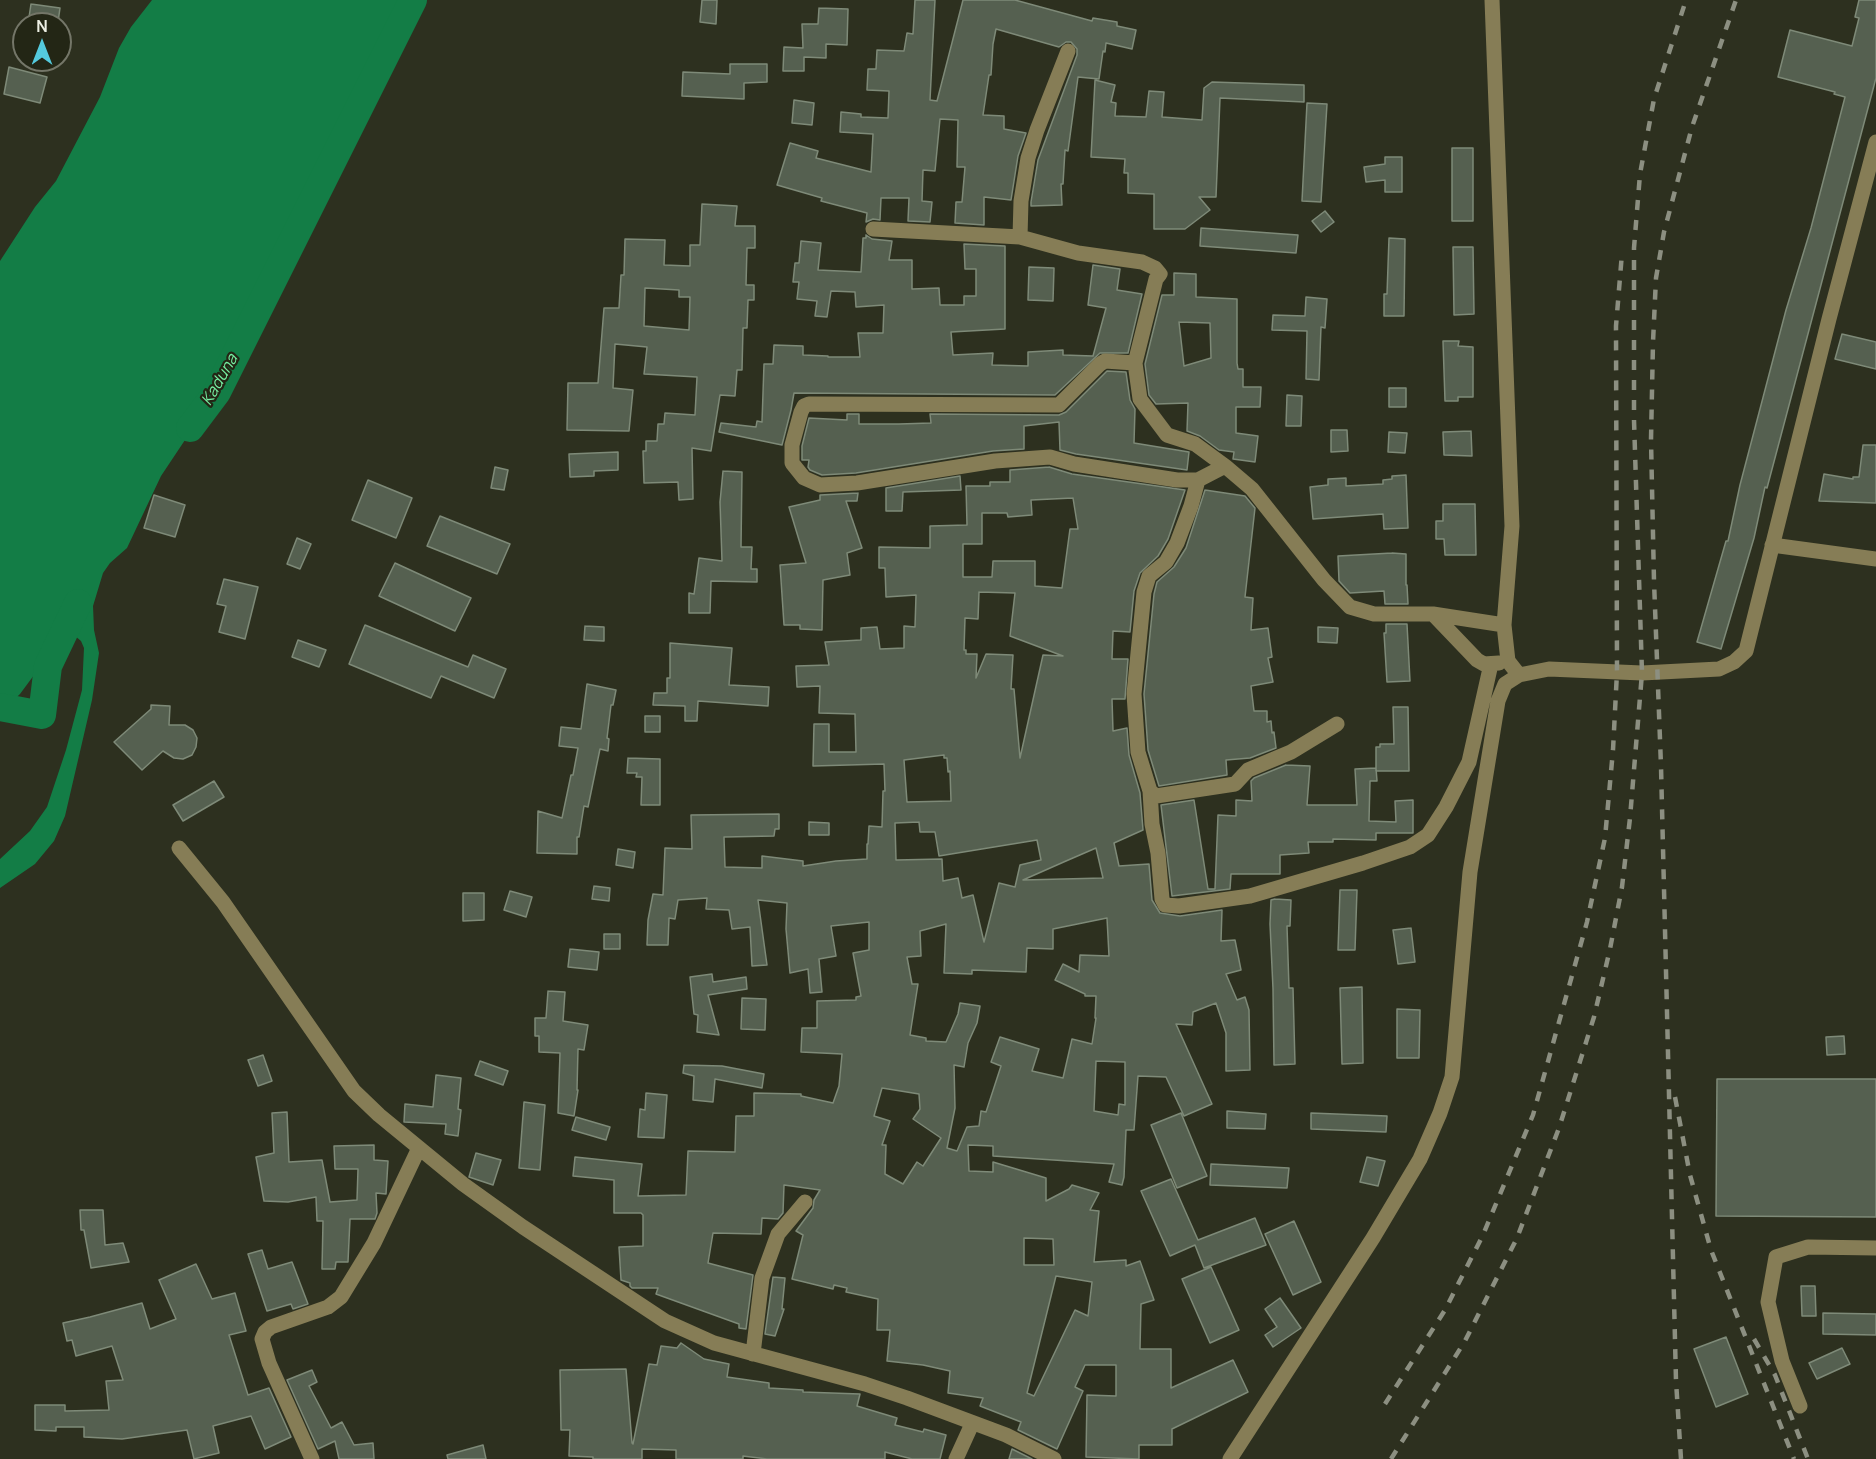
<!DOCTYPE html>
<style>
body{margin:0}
#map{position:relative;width:1876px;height:1459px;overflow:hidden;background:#2d301f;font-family:Manrope,sans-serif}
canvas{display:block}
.north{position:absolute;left:12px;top:12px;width:60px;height:60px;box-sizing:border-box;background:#232615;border:2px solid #747668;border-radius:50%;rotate:0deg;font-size:16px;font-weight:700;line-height:24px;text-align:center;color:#edefe4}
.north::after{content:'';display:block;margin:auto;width:21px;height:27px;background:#54cadd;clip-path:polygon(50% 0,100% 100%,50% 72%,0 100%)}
</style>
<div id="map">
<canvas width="1876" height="1459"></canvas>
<div class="north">N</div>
</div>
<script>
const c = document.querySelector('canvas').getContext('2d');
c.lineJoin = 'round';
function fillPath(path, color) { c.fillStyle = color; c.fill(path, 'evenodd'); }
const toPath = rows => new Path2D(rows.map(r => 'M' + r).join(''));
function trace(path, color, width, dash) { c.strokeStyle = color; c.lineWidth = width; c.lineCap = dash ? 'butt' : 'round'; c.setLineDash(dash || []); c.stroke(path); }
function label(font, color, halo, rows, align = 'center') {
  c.font = font + ' Manrope,sans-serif'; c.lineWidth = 4.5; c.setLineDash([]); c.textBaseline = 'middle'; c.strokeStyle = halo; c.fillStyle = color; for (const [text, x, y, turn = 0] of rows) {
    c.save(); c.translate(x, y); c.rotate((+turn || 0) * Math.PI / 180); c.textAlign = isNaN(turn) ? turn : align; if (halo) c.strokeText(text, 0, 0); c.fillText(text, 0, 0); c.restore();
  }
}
fillPath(toPath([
 [152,0,414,0,378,53,246,323,211,401,161,476,127,548,110,563,103,573,93,606,94,630,99,653,92,700,65,816,54,841,35,864,0,888,0,859,30,831,47,807,66,750,82,690,84,648,81,641,74,635,62,638,49,649,40,667,20,694,0,713,0,261,35,207,56,181,100,97,119,48,131,27]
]), '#137d46');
trace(toPath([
 [190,428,217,392,413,0],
 [0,707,42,715,48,666,78,603]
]), '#137d46', 28);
const building = toPath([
 [702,0,717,0,716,24,700,22,702,0],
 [915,0,935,0,930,100,937,101,963,0,1015,0,1092,21,1093,18,1117,22,1117,26,1136,30,1132,49,1106,43,1105,52,1103,51,1099,79,1078,77,1068,151,1065,150,1063,184,1061,184,1062,205,1031,206,1031,202,1038,160,1077,55,1077,49,1071,42,1066,42,1059,47,996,29,993,44,991,75,989,75,983,115,1004,116,1004,129,1026,133,1018,156,1011,200,984,197,984,225,955,223,956,202,962,202,965,167,957,167,958,120,940,119,935,171,923,170,922,201,932,202,930,222,908,221,909,198,881,198,880,220,873,219,866,222,867,213,821,201,822,198,777,185,790,143,818,151,816,158,871,172,873,134,840,132,841,112,861,114,861,117,888,118,889,91,867,90,868,69,876,69,877,50,904,51,907,33,913,34,915,0],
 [1859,0,1876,0,1876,78,1767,488,1765,487,1754,538,1721,649,1697,642,1726,541,1728,541,1740,485,1786,310,1811,228,1845,97,1834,94,1835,92,1778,77,1790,30,1852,46,1859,18,1855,17,1859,0],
 [31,4,60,8,58,22,28,24,31,4],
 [819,8,848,9,847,45,826,44,826,58,804,57,804,71,783,71,784,47,803,48,802,24,818,24,819,8],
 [730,64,767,64,767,82,744,83,744,99,682,96,683,72,730,74,730,64],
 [9,67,47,77,40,103,4,94,9,67],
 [1095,80,1115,85,1111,102,1116,103,1115,116,1146,117,1149,91,1164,92,1162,117,1202,120,1204,88,1212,82,1304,85,1304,102,1220,98,1216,197,1199,197,1210,210,1185,229,1154,229,1154,194,1128,193,1128,173,1124,173,1125,159,1091,157,1095,80],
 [794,100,814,103,812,125,792,123,794,100],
 [1307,103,1327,104,1321,202,1302,201,1307,103],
 [1452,148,1473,148,1473,221,1452,221,1452,148],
 [1385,157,1402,157,1402,192,1385,192,1385,180,1366,182,1364,167,1385,164,1385,157],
 [702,204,737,206,735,226,755,226,755,248,747,248,746,285,754,285,754,300,748,300,747,328,743,328,742,370,737,370,735,396,720,395,711,451,692,448,693,499,679,500,678,482,644,483,643,451,646,451,646,441,657,441,658,424,664,424,665,413,695,415,697,377,644,374,647,347,615,344,613,388,633,390,629,431,567,430,568,383,598,383,604,308,619,308,621,275,624,275,625,239,665,240,664,265,690,266,690,245,700,245,702,204],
 [645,288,679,290,679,297,690,297,689,330,644,326,645,288],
 [1325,211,1334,222,1321,232,1312,221,1325,211],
 [1201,228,1298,235,1296,253,1200,246,1201,228],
 [866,235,872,239,892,241,889,260,912,260,912,289,939,288,940,305,964,305,964,296,976,296,976,269,965,269,964,244,1005,246,1005,329,951,332,953,355,993,353,992,365,1028,366,1028,352,1063,350,1063,355,1093,356,1106,308,1088,305,1093,265,1120,269,1117,290,1142,294,1128,353,1100,353,1055,395,794,393,791,410,782,445,719,432,721,423,756,427,757,421,762,422,764,364,773,364,774,345,803,346,803,355,828,356,828,357,860,357,858,333,883,333,884,305,856,307,855,292,831,291,827,317,815,316,817,301,797,299,799,282,793,282,795,263,799,263,801,241,821,243,818,270,861,272,863,238,866,238,866,235],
 [1389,238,1405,239,1404,316,1384,316,1384,294,1387,294,1389,238],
 [1453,247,1473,247,1474,314,1454,315,1453,247],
 [1029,267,1054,268,1053,301,1028,300,1029,267],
 [1174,273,1196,274,1196,297,1237,299,1237,363,1238,369,1243,369,1243,387,1261,387,1260,407,1236,407,1236,433,1258,436,1255,462,1233,459,1234,452,1219,450,1200,436,1187,431,1188,403,1156,404,1149,395,1145,364,1162,295,1174,295,1174,273],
 [1179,322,1210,323,1211,358,1184,366,1179,322],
 [1306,297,1327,299,1325,328,1321,327,1319,380,1306,379,1307,331,1272,330,1273,315,1305,316,1306,297],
 [1842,334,1876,342,1876,369,1835,359,1842,334],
 [1443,341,1459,341,1458,346,1473,347,1473,397,1458,397,1458,401,1445,401,1443,341],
 [1107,371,1126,372,1130,400,1135,409,1134,443,1189,452,1187,470,1076,454,1060,450,1059,422,1024,426,1024,449,993,451,856,473,822,475,810,470,808,467,809,460,802,460,802,446,809,418,847,420,847,414,859,414,859,424,899,424,931,423,930,414,1059,415,1066,412,1107,371],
 [1389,388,1406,388,1406,407,1389,407,1389,388],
 [1287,395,1302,396,1301,426,1286,426,1287,395],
 [1331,430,1347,430,1348,451,1331,452,1331,430],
 [1471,431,1472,456,1444,455,1443,432,1471,431],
 [1389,432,1407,433,1405,453,1388,452,1389,432],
 [1863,445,1876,445,1876,503,1819,501,1824,474,1853,479,1853,477,1859,477,1863,445],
 [618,452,618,470,594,471,594,476,570,477,569,454,618,452],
 [495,467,508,470,504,490,491,488,495,467],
 [1049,467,1072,474,1185,490,1168,539,1158,556,1140,573,1134,591,1130,632,1113,631,1112,659,1128,659,1125,699,1112,699,1113,731,1127,728,1129,755,1140,793,1143,830,1114,843,1119,866,1149,864,1152,900,1160,913,1180,916,1222,910,1221,941,1235,940,1241,970,1226,974,1237,1000,1245,997,1249,1010,1250,1070,1226,1071,1226,1033,1216,1003,1193,1012,1192,1025,1176,1024,1212,1104,1184,1116,1166,1077,1138,1076,1134,1130,1126,1130,1124,1177,1122,1185,1109,1182,1114,1164,993,1156,993,1146,968,1145,969,1171,993,1172,993,1162,1046,1178,1046,1201,1069,1189,1072,1185,1099,1193,1090,1210,1099,1211,1094,1262,1126,1260,1126,1266,1140,1261,1154,1300,1141,1304,1140,1349,1171,1349,1171,1388,1233,1360,1248,1392,1172,1429,1172,1445,1139,1445,1139,1459,1086,1457,1087,1395,1116,1396,1116,1365,1085,1365,1075,1387,1083,1391,1057,1449,1018,1430,1021,1422,980,1406,983,1398,948,1393,950,1371,923,1365,887,1361,890,1330,877,1330,878,1299,846,1292,847,1288,834,1285,833,1289,792,1279,803,1235,796,1231,813,1208,814,1200,820,1190,784,1185,783,1213,778,1219,762,1218,761,1234,713,1233,708,1263,753,1275,746,1329,739,1328,739,1324,656,1294,658,1288,632,1288,630,1286,630,1283,621,1280,619,1247,643,1246,643,1215,641,1213,614,1213,614,1180,573,1176,575,1157,642,1164,638,1196,686,1195,688,1151,735,1152,736,1116,754,1116,754,1093,801,1094,801,1096,833,1103,839,1086,842,1054,801,1052,802,1028,817,1028,817,1001,856,1000,856,997,861,996,853,953,869,950,869,922,831,926,836,956,819,959,822,992,810,993,808,969,790,973,786,929,787,903,758,900,767,965,752,966,750,927,732,929,729,910,706,909,707,898,678,900,675,919,669,918,668,945,647,945,648,920,653,894,663,895,665,848,692,849,691,815,779,814,779,829,775,829,774,836,724,837,725,867,762,868,762,856,803,861,803,866,836,861,867,859,867,844,868,844,869,826,882,827,883,791,885,791,884,764,813,766,814,724,829,724,829,752,856,752,855,714,819,713,820,686,797,687,796,666,829,665,825,642,861,640,861,628,877,627,880,649,904,648,904,626,915,627,916,595,886,597,885,568,879,568,879,547,930,548,930,526,967,525,966,486,990,486,990,482,1010,482,1010,470,1049,467],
 [1073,498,1078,529,1070,529,1062,588,1035,586,1035,561,993,561,992,577,963,577,963,544,982,544,982,513,1007,513,1008,517,1032,515,1031,500,1073,498],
 [979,592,1015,593,1010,636,1063,656,1043,655,1020,758,1014,689,1011,689,1013,655,986,654,976,678,977,654,966,654,966,650,964,650,965,618,978,619,979,592],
 [944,755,944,758,947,758,948,772,950,771,951,801,907,802,904,760,944,755],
 [919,822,920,832,935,832,939,856,1037,840,1041,860,1020,865,1015,887,999,883,984,942,973,895,962,898,958,878,943,881,942,859,896,860,895,823,919,822],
 [1096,848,1103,878,1023,880,1066,861,1096,848],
 [1107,918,1109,956,1080,955,1079,972,1063,964,1055,980,1085,994,1085,996,1096,996,1095,1018,1096,1018,1092,1044,1072,1039,1063,1078,1032,1071,1039,1049,1000,1037,991,1062,1001,1066,986,1112,981,1111,979,1126,967,1127,957,1151,947,1148,955,1108,954,1065,964,1067,968,1043,977,1023,980,1006,960,1003,958,1014,946,1042,926,1041,926,1038,910,1035,918,984,912,984,907,957,921,956,920,931,946,924,944,973,972,974,972,970,1026,972,1027,948,1053,949,1053,929,1107,918],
 [1096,1061,1125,1062,1125,1105,1119,1104,1118,1115,1094,1111,1096,1061],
 [882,1088,919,1094,920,1109,913,1119,941,1138,923,1166,917,1162,903,1184,885,1174,886,1145,882,1145,890,1121,874,1116,882,1088],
 [1024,1238,1053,1239,1054,1265,1024,1265,1024,1238],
 [1056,1276,1092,1282,1088,1316,1075,1310,1034,1396,1027,1393,1056,1276],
 [723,471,742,472,741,547,752,547,751,569,757,569,757,582,711,581,710,613,689,613,689,593,694,594,699,558,722,561,720,502,723,471],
 [1406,475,1408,528,1384,529,1383,514,1313,519,1310,487,1328,485,1328,479,1346,478,1346,486,1383,484,1383,480,1392,479,1392,476,1406,475],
 [960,476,961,490,903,492,902,511,886,511,886,488,960,476],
 [368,480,412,498,396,538,352,520,368,480],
 [1205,490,1245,496,1255,508,1245,597,1253,598,1251,630,1268,628,1272,657,1268,658,1273,682,1251,686,1254,711,1267,711,1267,722,1271,721,1272,733,1274,732,1276,748,1250,758,1226,760,1227,775,1159,786,1148,750,1144,694,1154,594,1157,582,1174,567,1186,548,1205,490],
 [858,493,857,501,846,501,862,548,847,553,850,575,823,580,822,630,800,629,800,625,784,625,780,565,806,563,789,507,820,500,820,495,858,493],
 [154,495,185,505,175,537,144,528,154,495],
 [1443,504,1475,504,1476,555,1445,555,1444,539,1436,539,1436,521,1443,521,1443,504],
 [440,516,510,544,497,574,427,546,440,516],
 [297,538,311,544,300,569,287,564,297,538],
 [1392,553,1406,554,1406,585,1407,585,1408,604,1385,604,1384,591,1350,593,1339,581,1338,556,1392,553],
 [395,563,471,598,455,631,379,596,395,563],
 [224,579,258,587,245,639,219,632,226,606,217,604,224,579],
 [1386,624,1407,624,1410,681,1387,682,1384,633,1386,633,1386,624],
 [365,625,468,667,473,655,506,669,494,698,441,676,431,698,349,664,365,625],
 [585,626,604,627,604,641,584,640,585,626],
 [1318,627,1338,628,1337,643,1318,642,1318,627],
 [298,640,326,650,319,667,292,657,298,640],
 [670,643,732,648,729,685,769,687,768,706,698,701,697,721,685,721,685,706,653,705,654,693,667,693,667,678,670,678,670,643],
 [587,684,616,690,613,705,611,705,607,738,609,739,608,751,600,749,588,807,584,806,579,837,577,837,577,854,537,853,538,811,562,818,571,775,573,775,578,748,559,746,561,727,581,729,587,684],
 [151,705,170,706,169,725,185,725,193,730,197,738,196,747,192,755,183,759,174,758,163,751,142,770,114,742,151,709,151,705],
 [1393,707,1408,707,1409,771,1376,771,1376,747,1380,747,1380,744,1394,744,1393,707],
 [645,716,660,716,660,732,645,732,645,716],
 [628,758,660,759,660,805,641,805,642,777,636,777,637,773,627,773,628,758],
 [1286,765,1310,766,1307,805,1357,805,1355,769,1376,768,1377,781,1370,781,1369,821,1396,822,1395,801,1413,800,1413,833,1376,833,1376,840,1333,839,1333,842,1308,842,1309,853,1280,855,1280,874,1231,874,1230,889,1172,896,1161,805,1194,800,1208,889,1215,889,1218,815,1236,816,1236,800,1252,801,1251,781,1254,778,1286,765],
 [214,781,224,797,183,821,173,805,214,781],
 [809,822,829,823,829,835,809,835,809,822],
 [618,849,635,852,633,868,616,865,618,849],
 [594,886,610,888,609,901,592,899,594,886],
 [1340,890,1357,890,1355,950,1338,950,1340,890],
 [510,891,532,897,526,917,504,910,510,891],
 [463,893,484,893,484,920,463,921,463,893],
 [1275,899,1291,900,1290,926,1287,926,1289,988,1293,988,1295,1064,1274,1065,1273,989,1270,924,1271,900,1275,899],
 [1411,928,1415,962,1398,964,1393,930,1411,928],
 [604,934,620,934,620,949,604,949,604,934],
 [570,949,599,952,597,970,568,967,570,949],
 [712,974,713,982,746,977,747,989,708,995,719,1035,697,1032,698,1015,694,1014,690,977,712,974],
 [1362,987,1363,1063,1342,1064,1340,988,1362,987],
 [548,991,565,992,563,1021,588,1025,584,1050,578,1049,577,1090,578,1090,574,1116,558,1113,560,1053,539,1052,539,1036,535,1036,535,1018,546,1018,548,991],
 [742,998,766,999,765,1030,741,1029,742,998],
 [1397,1009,1420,1010,1419,1058,1397,1058,1397,1009],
 [1844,1036,1845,1054,1827,1055,1826,1037,1844,1036],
 [263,1055,272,1081,258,1086,248,1060,263,1055],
 [480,1061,508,1071,503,1085,475,1075,480,1061],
 [684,1065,722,1066,764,1074,762,1088,715,1079,713,1102,693,1100,694,1076,683,1073,684,1065],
 [436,1075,461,1078,458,1109,461,1110,458,1136,445,1134,446,1124,404,1122,405,1104,433,1107,436,1075],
 [1717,1079,1876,1079,1876,1217,1716,1216,1717,1079],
 [646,1093,667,1095,664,1138,638,1137,640,1109,645,1110,646,1093],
 [524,1102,545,1105,540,1170,519,1168,524,1102],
 [1227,1111,1266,1114,1265,1129,1227,1128,1227,1111],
 [287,1112,289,1162,322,1160,330,1202,357,1200,358,1169,335,1169,334,1146,374,1145,374,1160,388,1161,386,1194,376,1193,377,1213,375,1219,350,1219,348,1262,336,1262,335,1269,322,1269,323,1221,317,1221,316,1197,288,1202,264,1201,256,1157,274,1153,272,1113,287,1112],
 [1181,1113,1207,1176,1177,1188,1151,1125,1181,1113],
 [1311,1113,1387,1116,1386,1132,1311,1129,1311,1113],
 [576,1117,610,1127,606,1140,572,1130,576,1117],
 [476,1153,501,1160,493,1185,469,1177,476,1153],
 [1367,1157,1385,1161,1378,1186,1360,1182,1367,1157],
 [1211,1164,1289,1168,1287,1188,1210,1185,1211,1164],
 [1171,1179,1198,1240,1255,1218,1266,1245,1204,1268,1195,1245,1170,1256,1141,1191,1171,1179],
 [80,1210,103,1210,105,1245,123,1243,129,1262,91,1268,84,1230,81,1230,80,1210],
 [1294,1221,1321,1282,1293,1295,1265,1234,1294,1221],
 [262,1250,268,1269,292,1262,308,1304,293,1309,291,1304,267,1311,248,1254,262,1250],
 [196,1264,212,1299,235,1293,246,1331,229,1335,248,1395,269,1388,291,1437,265,1449,251,1416,213,1426,219,1453,194,1459,187,1430,122,1439,84,1437,84,1427,56,1427,56,1431,35,1430,35,1405,65,1405,65,1411,109,1410,106,1381,123,1380,112,1346,76,1356,72,1340,67,1341,63,1323,90,1317,142,1303,150,1329,176,1319,159,1280,196,1264],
 [1211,1267,1239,1330,1210,1343,1182,1279,1211,1267],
 [773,1277,785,1278,782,1309,784,1309,775,1336,765,1334,773,1277],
 [1801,1286,1815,1286,1816,1316,1802,1316,1801,1286],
 [1280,1298,1301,1328,1273,1347,1265,1335,1277,1327,1265,1309,1280,1298],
 [1823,1313,1876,1314,1876,1335,1823,1334,1823,1313],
 [1726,1337,1748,1394,1716,1407,1694,1349,1726,1337],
 [681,1343,704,1359,729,1364,727,1377,769,1383,769,1388,803,1390,803,1392,860,1394,857,1406,897,1418,895,1425,923,1432,924,1429,946,1435,940,1459,912,1459,885,1452,885,1459,767,1459,743,1456,743,1459,676,1459,676,1450,642,1449,642,1459,593,1459,593,1457,569,1456,570,1430,561,1430,560,1370,626,1369,632,1443,633,1444,649,1364,657,1365,661,1346,677,1348,681,1343],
 [1842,1348,1850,1364,1817,1379,1809,1363,1842,1348],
 [312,1370,317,1382,309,1386,331,1428,342,1422,354,1445,373,1443,374,1459,339,1459,335,1441,318,1449,287,1380,312,1370],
 [483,1445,486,1459,448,1459,447,1455,483,1445],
 [1012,1449,1032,1459,1009,1459,1012,1449]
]);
fillPath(building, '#556050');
trace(building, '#7e8a78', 1.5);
trace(toPath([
 [1492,0,1512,526,1504,625,1508,661,1519,675],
 [873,229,1020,237,1078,253,1142,262,1155,268,1160,274,1156,279,1135,363,1140,399,1167,435,1195,444,1225,466,1252,489,1324,580,1350,607,1374,614,1433,614,1504,625],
 [1020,237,1021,201,1028,158,1037,130,1068,51],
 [1135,363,1105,361,1100,364,1059,405,809,404,804,406,801,412,792,445,792,463,804,478,820,485,857,483,995,461,1050,457,1074,464,1177,480,1198,480,1225,466],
 [1198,480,1191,506,1177,543,1166,562,1149,576,1144,592,1134,694,1138,752,1150,791,1152,824,1158,853,1162,899,1165,905,1179,906,1250,896,1363,863,1410,847,1428,835,1446,807,1469,762,1491,664],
 [1772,545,1876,559],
 [1433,614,1477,660,1484,664,1499,663],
 [1150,791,1156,796,1235,784,1248,770,1291,752,1337,724],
 [179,848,223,902,354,1091,379,1115,463,1184,523,1227,665,1321,714,1343,865,1384,907,1398,1006,1435,1054,1459],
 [753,1354,762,1278,778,1234,805,1202],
 [1800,1406,1782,1361,1768,1302,1776,1257,1808,1247,1876,1248],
 [312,1459,269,1363,262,1339,265,1332,271,1327,328,1307,341,1297,374,1243,419,1148],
 [956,1459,972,1424],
 [1230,1459,1373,1238,1420,1159,1440,1113,1452,1077,1470,872,1498,701,1505,684,1519,675,1549,669,1642,673,1719,669,1734,662,1746,651,1829,319,1876,142]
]), '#867d56', 15);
trace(toPath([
 [1675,1097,1690,1175,1711,1250,1794,1459],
 [1754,1339,1775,1375,1808,1459],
 [1385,1404,1445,1310,1483,1235,1533,1115,1587,922,1605,838,1613,750,1617,672,1616,326,1622,253],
 [1391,1459,1465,1341,1517,1238,1559,1128,1594,1017,1610,949,1622,887,1630,818,1642,673,1634,420,1634,248,1640,174,1654,99,1686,0],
 [1681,1459,1676,1381,1661,766,1654,581,1651,440,1653,342,1656,278,1664,232,1692,127,1736,0]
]), '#8c8f81', 4.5, [10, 10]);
label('italic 16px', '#76f0a3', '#232615', [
 ["Kaduna",220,380,-60]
]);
</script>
